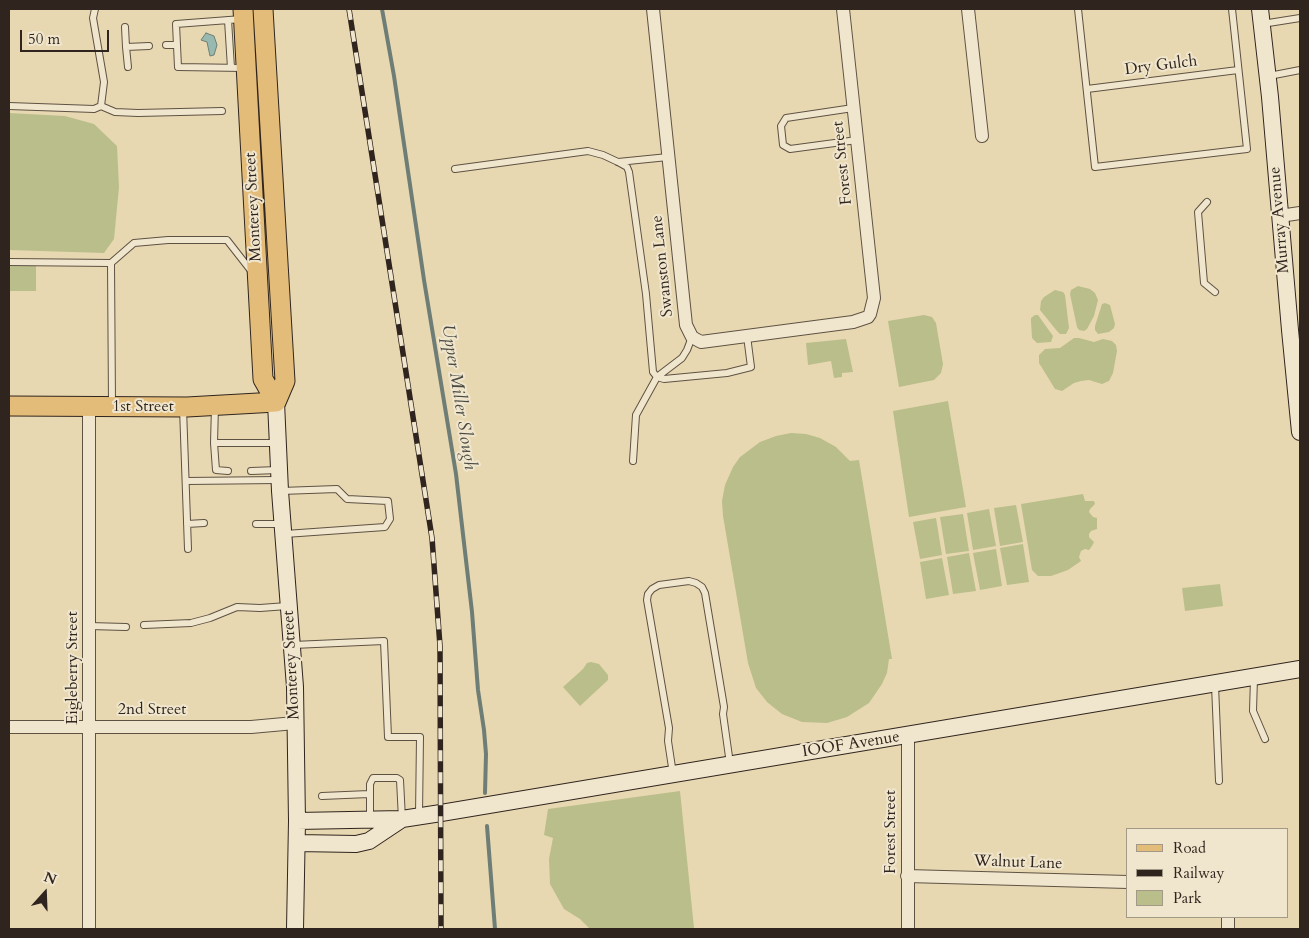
<!DOCTYPE html>
<style>
body{margin:0}
#map{position:relative;width:1309px;height:938px;overflow:hidden;background:#e8d8b2;font-family:Cardo,serif}
canvas{display:block}
.frame{position:absolute;inset:0;border:10px solid #30251e;pointer-events:none}
.legend{position:absolute;left:1126px;top:828px;width:162px;height:90px;box-sizing:border-box;background:#f0e6cd;border:1px solid #a39987;margin:0;padding:6px 9px;list-style:none;font-size:15px;color:#30251e}
.legend li{display:flex;align-items:center;gap:10px;height:25px}
.legend b{width:25px;border:1px solid #a39987}
.north{position:absolute;left:20px;top:868px;width:50px;height:50px;-webkit-text-stroke:4px #f0e6cd;paint-order:stroke;rotate:20deg;font-size:14px;font-weight:700;line-height:20px;text-align:center;color:#30251e}
.north::after{content:'';display:block;margin:auto;width:18px;height:22px;background:#30251e;clip-path:polygon(50% 0,100% 100%,50% 72%,0 100%)}
.scale{position:absolute;left:20px;top:30px;width:89px;height:22px;box-sizing:border-box;border:2px solid #30251e;border-top:0;padding-left:6px;font-size:15px;line-height:18px;white-space:nowrap;color:#30251e;-webkit-text-stroke:4px #f0e6cd;paint-order:stroke}
</style>
<div id="map">
<canvas width="1309" height="938"></canvas>
<div class="frame"></div>
<ul class="legend">
<li><b style="height:6px;background:#e4bc79"></b>Road</li>
<li><b style="height:6px;background:#30251e"></b>Railway</li>
<li><b style="height:14px;background:#b9be8a"></b>Park</li>
</ul>
<div class="north">N</div>
<div class="scale">50 m</div>
</div>
<script>
const c = document.querySelector('canvas').getContext('2d');
c.lineJoin = 'round';
function fillPath(path, color) { c.fillStyle = color; c.fill(path, 'evenodd'); }
const toPath = rows => new Path2D(rows.map(r => 'M' + r).join(''));
function trace(path, color, width, dash) { c.strokeStyle = color; c.lineWidth = width; c.lineCap = dash ? 'butt' : 'round'; c.setLineDash(dash || []); c.stroke(path); }
function label(font, color, halo, rows, align = 'center') {
  c.font = font + ' Cardo,serif'; c.lineWidth = 4; c.setLineDash([]); c.textBaseline = 'middle'; c.strokeStyle = halo; c.fillStyle = color; for (const [text, x, y, turn = 0] of rows) {
    c.save(); c.translate(x, y); c.rotate((+turn || 0) * Math.PI / 180); c.textAlign = isNaN(turn) ? turn : align; if (halo) c.strokeText(text, 0, 0); c.fillText(text, 0, 0); c.restore();
  }
}
fillPath(toPath([
 [9,113,65,116,94,124,117,146,119,187,114,239,104,253,9,250],
 [9,263,36,264,36,291,9,291],
 [1078,286,1090,289,1095,293,1098,300,1094,316,1087,329,1084,331,1079,330,1077,327,1070,294,1071,290],
 [1055,290,1063,292,1065,295,1069,328,1066,334,1060,334,1057,331,1040,310,1041,301,1044,297],
 [1105,303,1110,305,1115,324,1114,328,1109,332,1098,334,1095,330,1095,326,1102,304],
 [924,315,932,317,936,323,943,364,941,373,934,380,899,387,888,321],
 [1035,315,1038,315,1053,336,1051,342,1037,343,1032,338,1031,321,1031,318],
 [1074,338,1079,338,1094,342,1103,339,1112,341,1116,345,1117,351,1113,373,1109,381,1102,384,1089,380,1081,381,1074,383,1062,391,1055,389,1039,363,1039,355,1045,349,1060,348],
 [846,339,853,372,842,373,842,377,834,378,831,361,808,365,806,343],
 [948,401,966,507,909,517,893,411],
 [791,433,806,434,820,438,836,447,850,461,859,460,892,659,889,659,887,673,882,684,869,703,847,717,827,723,802,722,782,714,767,702,756,688,748,663,723,516,722,501,725,485,733,467,740,457,760,442,776,436],
 [1083,494,1085,501,1094,501,1095,504,1090,509,1089,512,1093,517,1097,518,1097,529,1091,531,1089,534,1089,537,1094,542,1092,546,1089,550,1085,549,1081,551,1079,557,1081,561,1068,570,1051,576,1038,576,1032,570,1021,504],
 [1016,505,1023,542,1000,546,994,508],
 [989,509,996,546,973,550,967,513],
 [963,514,969,551,946,554,940,517],
 [936,518,942,555,920,559,913,522],
 [1023,544,1029,582,1007,585,1000,548],
 [996,549,1002,586,980,590,973,553],
 [969,553,976,591,953,594,947,557],
 [942,558,949,595,926,599,920,562],
 [1220,584,1223,606,1185,611,1182,588],
 [591,662,599,664,608,675,608,680,580,706,563,687,583,669,587,663],
 [680,791,694,928,590,929,580,919,564,909,550,884,549,859,553,838,544,835,548,809]
]), '#b9be8a');
const water = toPath([
 [206,33,214,36,217,45,214,55,210,56,207,42,201,40,206,33]
]);
fillPath(water, '#97b9b0');
trace(water, '#6e7e76', 1);
trace(toPath([
 [382,9,394,76,424,280,456,474,472,612,478,690,484,730,486,754,485,793],
 [487,826,495,929]
]), '#6e7e76', 4);
const lane = toPath([
 [95,9,93,18,104,82,101,106],
 [1078,9,1095,167,1247,149,1232,9],
 [242,19,176,24,178,67,244,68],
 [228,20,231,68],
 [1262,24,1300,18],
 [125,27,126,47,149,46],
 [166,45,177,45],
 [126,47,128,67],
 [1269,76,1300,70],
 [1087,89,1238,70],
 [9,106,94,109,101,106,115,112,138,113,222,111],
 [853,108,786,118,781,126,783,145,790,149,857,140],
 [618,162,668,157],
 [455,169,588,151,603,155,618,162,627,167,629,172,646,294,653,372,657,377,664,379,727,373,751,367,747,336],
 [1207,202,1198,212,1204,283,1215,292],
 [9,262,111,263],
 [112,404,111,263,134,243,168,240,227,240,252,272],
 [215,406,214,443,277,443],
 [183,408,188,549],
 [214,443,216,470,228,471],
 [633,461,636,415,657,377,682,358,687,350,692,337],
 [251,471,278,470],
 [186,481,278,480],
 [281,491,337,489,347,499,388,501,390,519,385,527,285,534],
 [187,524,204,523],
 [256,524,282,524],
 [144,625,191,623,210,618,237,607,260,608,287,606],
 [89,626,126,627],
 [293,645,384,641,388,737,420,737,419,815],
 [1254,678,1253,711,1265,739],
 [1215,685,1219,781],
 [673,774,668,741,669,728,647,600,648,594,652,589,659,585,689,581,696,583,702,587,705,593,724,707,723,714,730,764],
 [322,796,369,794],
 [370,818,370,784,373,778,397,778,400,780,402,819]
]);
const street = toPath([
 [653,9,686,325,692,337,701,342,853,322,868,317,870,314,874,298,843,9],
 [968,9,982,136],
 [1280,216,1300,213],
 [89,407,89,929],
 [9,727,251,727,295,723],
 [907,876,1128,882],
 [908,929,908,735],
 [1228,929,1228,917]
]);
const secondary = toPath([
 [1260,9,1270,97,1290,330,1300,432],
 [276,402,280,491,295,687,297,821,295,929],
 [297,821,402,819,441,813,1300,669],
 [297,843,356,844,369,841,402,819]
]);
const primary = toPath([
 [243,9,263,379,276,402],
 [263,9,285,381,276,402],
 [9,406,187,407,276,402]
]);
trace(lane, '#5e5243', 8);
trace(street, '#5e5243', 14);
trace(secondary, '#30251e', 18);
trace(primary, '#30251e', 21);
trace(lane, '#f0e6cd', 6);
trace(street, '#f0e6cd', 12);
trace(secondary, '#f0e6cd', 16);
trace(primary, '#e4bc79', 19);
const rail = toPath([
 [349,9,432,538,440,646,441,929]
]);
trace(rail, '#30251e', 5.5);
trace(rail, '#f0e6cd', 4, [11]);
label('16px', '#30251e', '#f0e6cd', [
 ["Dry Gulch",1161,66,-7],
 ["Forest Street",843,163,-96],
 ["Monterey Street",254,207,-93],
 ["Murray Avenue",1280,220,-95],
 ["Swanston Lane",663,266,-96],
 ["1st Street",143,407],
 ["Monterey Street",292,665,-93],
 ["Eigleberry Street",73,668,-90],
 ["2nd Street",152,710],
 ["IOOF Avenue",851,745,-9],
 ["Forest Street",891,832,-90],
 ["Walnut Lane",1018,863,2]
]);
label('italic 18px', '#4a4a42', '#f0e6cd', [
 ["Upper Miller Slough",458,397,81]
]);
</script>
